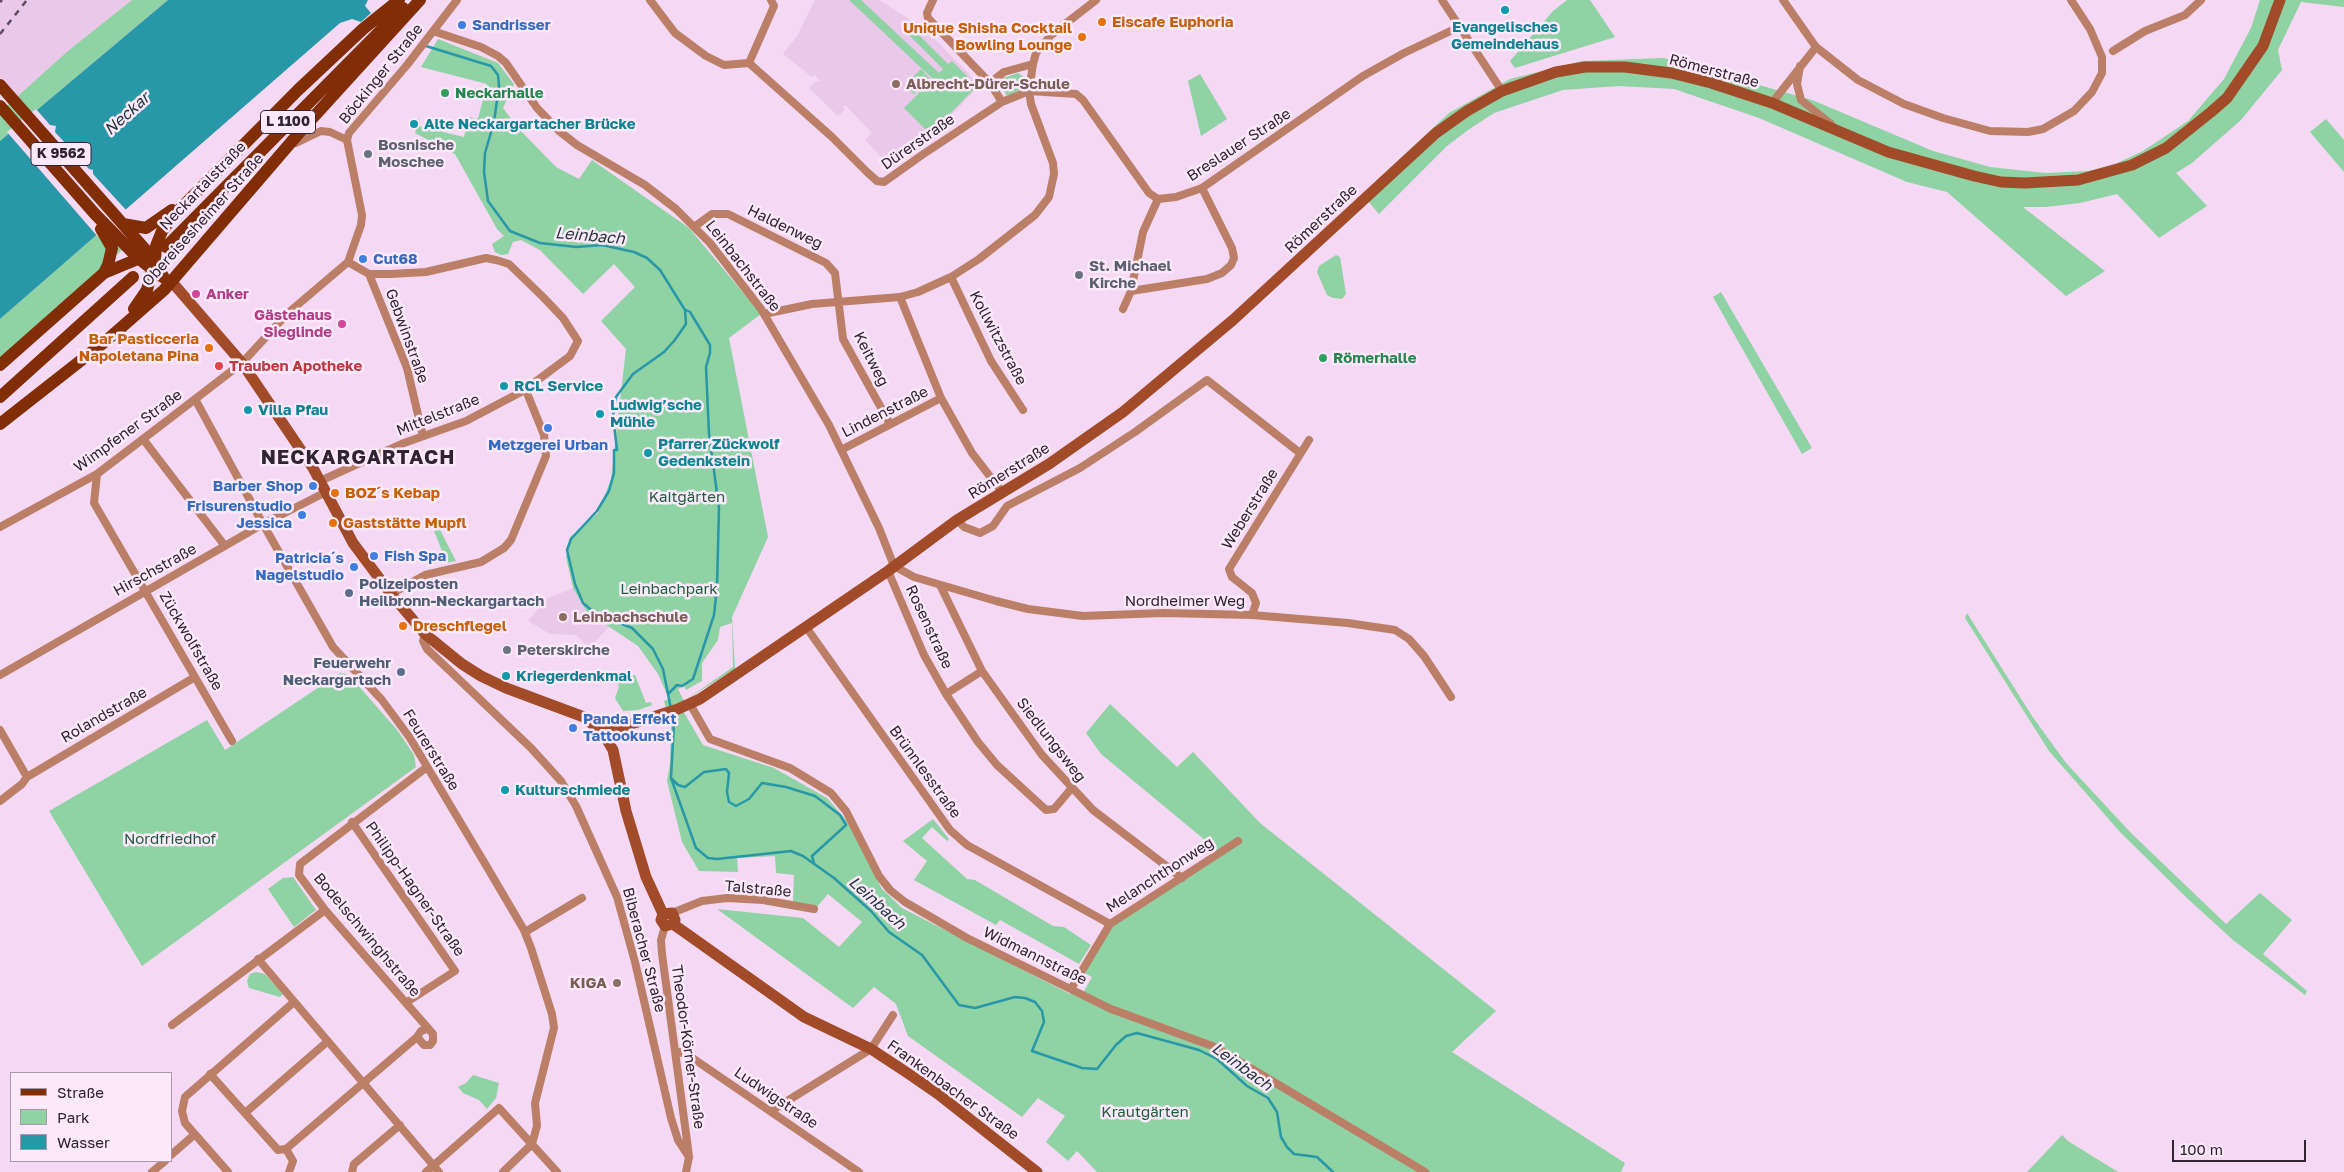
<!DOCTYPE html>
<meta charset="utf-8">
<style>
body{margin:0}
#map{position:relative;width:2344px;height:1172px;overflow:hidden;background:#f5d8f4;font-family:"Golos Text",sans-serif}
canvas{display:block}
.legend{position:absolute;left:10px;top:1072px;width:162px;height:90px;box-sizing:border-box;background:#fbe9fb;border:1px solid #a99aa9;margin:0;padding:6px 9px;list-style:none;font-size:15px;color:#2f242f}
.legend li{display:flex;align-items:center;gap:10px;height:25px}
.legend b{width:25px;border:1px solid #a99aa9}
.scale{position:absolute;left:2172px;top:1140px;width:134px;height:22px;box-sizing:border-box;border:2px solid #2f242f;border-top:0;padding-left:6px;font-size:15px;line-height:18px;white-space:nowrap;color:#2f242f;-webkit-text-stroke:4px #fbe9fb;paint-order:stroke}
</style>
<div id="map">
<canvas width="2344" height="1172"></canvas>
<ul class="legend">
<li><b style="height:6px;background:#812e06"></b>Straße</li>
<li><b style="height:14px;background:#8fd2a3"></b>Park</li>
<li><b style="height:14px;background:#2897a7"></b>Wasser</li>
</ul>
<div class="scale">100 m</div>
</div>
<script>
const c = document.querySelector('canvas').getContext('2d');
c.lineJoin = 'round';
function fillPath(path, color) { c.fillStyle = color; c.fill(path, 'evenodd'); }
const toPath = rows => new Path2D(rows.map(r => 'M' + r).join(''));
function trace(path, color, width, dash) { c.strokeStyle = color; c.lineWidth = width; c.lineCap = dash ? 'butt' : 'round'; c.setLineDash(dash || []); c.stroke(path); }
function label(font, color, halo, rows, align = 'center') {
  c.font = font + ' "Golos Text",sans-serif'; c.lineWidth = 5; c.setLineDash([]); c.textBaseline = 'middle'; c.strokeStyle = halo; c.fillStyle = color; for (const [text, x, y, turn = 0] of rows) {
    c.save(); c.translate(x, y); c.rotate((+turn || 0) * Math.PI / 180); c.textAlign = isNaN(turn) ? turn : align; if (halo) c.strokeText(text, 0, 0); c.fillText(text, 0, 0); c.restore();
  }
}
fillPath(toPath([
 [0,0,132,0,17,96,0,77],
 [815,0,879,0,912,21,918,22,980,85,924,144,895,166,890,162,888,164,865,140,872,133,845,105,843,107,845,109,838,116,809,88,816,81,819,82,820,81,815,75,812,77,783,54,797,36],
 [573,588,587,612,610,626,589,648,576,635,550,634,528,621,546,599]
]), '#eac8e9');
fillPath(toPath([
 [132,0,168,0,0,141,0,112,68,51],
 [849,0,861,0,939,73,943,69,908,34,913,29,948,64,952,61,977,86,930,134,904,108,933,79],
 [1567,0,1590,0,1615,37,1515,68,1510,61,1553,11],
 [2260,0,2344,0,2344,7,2301,2,2278,50,2282,70,2241,120,2192,163,2176,173,2207,206,2159,238,2117,194,2080,203,2045,207,2023,207,2105,271,2066,296,1947,192,1907,182,1759,118,1674,89,1619,86,1563,90,1494,113,1468,130,1447,146,1379,214,1362,194,1449,113,1510,79,1582,61,1664,58,1812,100,1933,151,1990,167,2045,173,2089,171,2115,164,2143,151,2188,121,2224,79,2251,28],
 [438,39,498,63,514,84,503,108,518,128,556,167,579,179,592,160,689,228,761,314,729,338,768,537,732,617,735,669,679,704,703,745,774,768,827,798,847,821,882,889,902,908,1070,994,1074,988,1083,993,1092,977,1083,972,1111,926,1223,855,1101,754,1086,733,1110,704,1177,767,1193,752,1260,823,1496,1011,1452,1052,1625,1163,1621,1172,1097,1172,1077,1151,1068,1161,1046,1142,1065,1116,1038,1098,1022,1117,908,1036,896,1004,874,987,853,1008,717,909,803,918,839,947,862,922,828,894,816,908,793,902,794,875,776,873,775,856,737,858,738,872,699,871,682,842,667,781,670,764,671,726,664,701,669,699,658,674,638,646,587,612,573,588,566,557,570,537,598,513,611,479,626,349,601,321,635,287,614,264,583,294,540,250,521,240,513,242,508,254,501,255,495,252,492,244,504,236,497,229,455,154,415,133,419,116,418,126,464,137,469,117,478,119,487,84,421,67],
 [732,623,733,667,684,701,678,689,684,686,686,690,702,681,702,663,718,640,720,627],
 [921,69,930,79,914,94,904,85],
 [1018,73,1024,77,1024,88,1007,96,1000,85,1003,78],
 [1200,74,1227,119,1201,136,1188,81],
 [2326,119,2344,140,2344,172,2310,132],
 [110,223,130,243,0,359,0,319],
 [1336,255,1340,257,1346,294,1342,299,1333,298,1327,295,1317,272,1319,266],
 [1721,292,1812,448,1802,454,1713,297],
 [439,528,456,561,445,563,441,555,442,551,434,531],
 [1967,613,2032,716,2066,763,2131,833,2226,924,2260,893,2292,920,2263,954,2307,991,2305,995,2233,940,2188,899,2120,832,2049,751,1965,618],
 [340,673,349,675,398,731,414,755,416,767,142,966,49,811,207,720,225,750],
 [635,675,646,703,651,702,652,705,638,710,623,711,615,698,619,687,615,676],
 [933,819,949,839,947,841,932,827,922,838,967,879,975,880,1053,926,1064,927,1091,945,1079,964,1000,920,996,925,914,880,927,861,903,841],
 [293,877,316,910,294,927,268,889,283,878],
 [256,972,265,974,283,994,280,997,249,988,247,981,250,974],
 [473,1075,499,1083,496,1098,487,1109,479,1100,463,1093,458,1087,466,1083],
 [2062,1135,2068,1141,2118,1172,2027,1172]
]), '#8fd2a3');
fillPath(toPath([
 [168,0,368,0,365,6,371,13,361,22,352,19,340,23,0,319,0,141]
]), '#2897a7');
fillPath(toPath([
 [36,109,50,125,56,126,55,132,89,169,93,170,93,174,127,211,98,237,7,132]
]), '#f5d8f4');
trace(toPath([
 [426,46,491,66,498,75,499,86,494,122,485,153,484,172,488,201,510,231,540,243,576,247,602,245,634,252,647,258,660,270,685,310,686,324,674,341,664,352,633,374,616,397,613,416,617,450,614,450,614,473,609,491,597,511,571,539,567,550,575,584,583,603,596,614,632,628,653,649,663,669,671,709],
 [668,694,677,685,682,686,693,679,714,615,717,587,719,508,709,434,706,367,710,353,710,345,690,312,686,310],
 [673,714,674,722,671,778,696,848,708,858,717,859,791,851,803,856,834,878,871,911,889,932,922,955,959,1005,975,1008,1015,997,1025,998,1035,1002,1042,1011,1044,1022,1032,1051,1082,1068,1097,1069,1116,1045,1126,1036,1137,1033,1199,1050,1217,1059,1247,1086,1268,1098,1277,1112,1281,1137,1287,1147,1294,1154,1317,1157,1333,1172],
 [672,779,678,785,685,787,704,772,726,769,729,773,727,792,729,802,736,806,749,799,762,783,786,787,815,796,840,815,846,825,812,856,814,863]
]), '#2897a7', 2.5);
trace(toPath([
 [650,0,675,33,706,56,724,65,749,63],
 [933,0,927,13,928,18,990,83,1002,102],
 [1442,0,1502,91],
 [1783,0,1816,47],
 [433,31,481,47,498,56,506,63,537,108,559,131,577,145,645,185,676,209,710,243,761,309,829,425,879,528,894,566,914,577,996,601,1028,609,1083,616,1163,613,1252,615,1348,623,1395,630,1409,639,1424,656,1451,697],
 [2113,51,2145,31,2185,15,2201,0],
 [749,63,832,137,867,172,877,181,884,182,922,155,1002,102,1029,91,1076,94,1083,100,1149,193,1158,199,1176,197,1202,188,1363,76,1404,53,1461,26],
 [749,63,774,6,771,0],
 [1800,66,1797,84,1801,100,1831,124],
 [990,83,1004,72,1033,64],
 [1772,103,1816,47,1858,80,1904,104,1943,118,1990,131,2028,132,2043,129,2074,111,2092,92,2102,73,2102,57,2090,29,2071,0],
 [296,143,321,131,330,132,347,140],
 [694,227,712,214,728,214,826,263,835,273,843,339,890,424],
 [369,274,407,368,423,436],
 [951,277,991,361,1023,410],
 [1131,291,1207,279,1222,273,1231,265,1234,258,1232,248,1202,188],
 [900,297,941,398,972,453,1002,492],
 [1123,309,1131,291,1143,232,1158,199],
 [764,314,812,304,900,297,918,292,951,277,979,259,1035,215,1049,197,1054,174,1053,163,1031,104,1029,91,1033,64,1036,53,1051,35,1096,0],
 [195,399,263,524,333,647,382,700,410,738,487,867,524,930,531,948,552,1014,554,1028,535,1103,537,1126,532,1144,503,1172],
 [143,439,225,546],
 [841,450,941,398],
 [97,474,94,503,232,741],
 [320,481,404,443,466,421,523,391,570,356,578,341,563,318,543,297,509,264,496,260,486,258,426,272,391,274,369,274,348,262],
 [957,520,964,527,980,533,993,526,1007,506,1080,468,1135,432,1207,380,1300,453],
 [0,527,97,474,164,423,242,363,288,313,348,262,361,225,362,215,347,140,349,133,407,65,457,0],
 [888,571,924,655,946,694,978,742,997,765,1046,810,1054,809,1071,789],
 [940,585,982,671,1042,755,1093,810,1182,878],
 [391,594,425,575,481,562,504,548,511,540,546,456,544,435,527,393,528,387],
 [1252,615,1256,603,1252,593,1232,577,1229,569,1309,440],
 [806,627,950,830,967,845,1110,924],
 [425,634,423,641,427,649,531,748,561,781,576,806,617,897,635,962,671,1118,678,1140,689,1157],
 [0,675,263,524,326,492],
 [946,694,982,671],
 [690,704,710,739,790,768,831,793,846,811,879,876,890,890,905,902,967,938,1111,1009,1215,1047,1425,1172],
 [0,730,27,777,195,677],
 [427,767,300,864,299,875,325,910,433,1034,433,1041,430,1045,424,1045,417,1037,421,1031,427,1029],
 [0,801,22,784,27,777],
 [352,822,455,971,407,1002],
 [672,913,702,901,727,898,763,900,814,909],
 [665,926,661,940,662,954,687,1141,689,1157,686,1172],
 [525,932,582,898],
 [258,959,439,1172],
 [1071,989,1110,924,1238,841],
 [172,1025,325,910],
 [676,1051,688,1055,859,1172],
 [210,1074,278,1150,286,1149],
 [771,1111,871,1049,893,1015],
 [245,1113,328,1041],
 [171,1155,194,1135],
 [152,1172,165,1161],
 [228,1172,185,1123,182,1111,185,1097,294,1002],
 [289,1172,293,1161,286,1149,417,1037],
 [352,1172,354,1164,400,1125],
 [426,1172,499,1108,557,1172]
]), '#bb7f68', 8);
trace(toPath([
 [172,282,242,363,313,468,353,543,391,594,425,634,462,664,481,676,506,688,584,717,603,733,613,750,626,811,646,877,663,914,661,920,665,926,673,924,675,920,672,913,663,914],
 [603,733,678,709,700,699,888,571,957,520,1049,464,1123,412,1233,320,1436,133,1467,111,1502,91,1556,72,1585,67,1625,67,1671,73,1711,83,1772,103,1888,152,1974,176,2001,182,2025,183,2078,180,2132,165,2166,148,2211,112,2227,98,2263,46,2280,0],
 [673,924,804,1017,871,1049,906,1072,938,1094,1037,1172]
]), '#a14b29', 11);
trace(toPath([
 [0,85,158,264],
 [0,106,95,214,138,258,161,276],
 [123,224,146,228,172,210],
 [166,247,403,8],
 [104,273,145,256],
 [164,278,155,261,156,246,162,231,176,213,298,90,363,29,399,0],
 [134,309,147,290,152,270,151,264],
 [0,365,104,273,108,265,112,248,101,229],
 [0,397,133,277],
 [0,424,107,340,164,290,299,133,420,0]
]), '#812e06', 12);
trace(toPath([
 [0,2,2,0],
 [0,34,27,0]
]), '#5c4d5c', 2.5, [6, 6]);
for (const [x, y, r, color] of [
 [1505,10,5,"#0f9aa8"],
 [1102,22,5,"#e8710a"],
 [462,25,5,"#3f7fe0"],
 [1082,37,5,"#e8710a"],
 [896,84,5,"#8d6e63"],
 [445,93,5,"#2e9e5b"],
 [414,124,5,"#0f9aa8"],
 [368,154,5,"#6b7280"],
 [363,259,5,"#3f7fe0"],
 [1079,275,5,"#6b7280"],
 [196,294,5,"#d1479c"],
 [342,324,5,"#d1479c"],
 [209,348,5,"#e8710a"],
 [1323,358,5,"#2e9e5b"],
 [219,366,5,"#e0444e"],
 [504,386,5,"#0f9aa8"],
 [248,410,5,"#0f9aa8"],
 [600,414,5,"#0f9aa8"],
 [548,428,5,"#3f7fe0"],
 [648,453,5,"#0f9aa8"],
 [313,486,5,"#3f7fe0"],
 [335,493,5,"#e8710a"],
 [302,515,5,"#3f7fe0"],
 [333,523,5,"#e8710a"],
 [374,556,5,"#3f7fe0"],
 [354,567,5,"#3f7fe0"],
 [349,593,5,"#5c6f8a"],
 [563,617,5,"#8d6e63"],
 [403,626,5,"#e8710a"],
 [507,650,5,"#6b7280"],
 [401,672,5,"#5c6f8a"],
 [506,676,5,"#0f9aa8"],
 [573,728,5,"#3f7fe0"],
 [505,790,5,"#0f9aa8"],
 [617,983,5,"#8d6e63"]
]) { const dot = new Path2D(); dot.arc(x, y, r, 0, 2 * Math.PI); c.fillStyle = color; c.fill(dot); trace(dot, '#fbe9fb', 2); }
for (const [x, y, w] of [
 [288,122,55],
 [61,154,60]
]) { const box = new Path2D(); box.roundRect(x - w / 2, y - 11.5, w, 23, 4); c.fillStyle = '#fbe9fb'; c.fill(box); trace(box, '#2f242f', 1); }
label('bold 14px', '#2f242f', null, [
 ["L 1100",288,122],
 ["K 9562",61,154]
]);
label('bold 15px', '#c56008', '#fbe9fb', [
 ["Eiscafe Euphoria",1112,22],
 ["Unique Shisha Cocktail",1072,28,"right"],
 ["Bowling Lounge",1072,45,"right"],
 ["Bar Pasticceria",199,339,"right"],
 ["Napoletana Pina",199,356,"right"],
 ["BOZ´s Kebap",345,493],
 ["Gaststätte Mupfl",343,523],
 ["Dreschflegel",413,626]
], 'left');
label('bold 15px', '#366cbe', '#fbe9fb', [
 ["Sandrisser",472,25],
 ["Cut68",373,259],
 ["Metzgerei Urban",548,445,"center"],
 ["Barber Shop",303,486,"right"],
 ["Frisurenstudio",292,506,"right"],
 ["Jessica",292,523,"right"],
 ["Fish Spa",384,556],
 ["Patricia´s",344,558,"right"],
 ["Nagelstudio",344,575,"right"],
 ["Panda Effekt",583,719],
 ["Tattookunst",583,736]
], 'left');
label('bold 15px', '#0d838f', '#fbe9fb', [
 ["Evangelisches",1505,27,"center"],
 ["Gemeindehaus",1505,44,"center"],
 ["Alte Neckargartacher Brücke",424,124],
 ["RCL Service",514,386],
 ["Ludwig’sche",610,405],
 ["Mühle",610,422],
 ["Villa Pfau",258,410],
 ["Pfarrer Zückwolf",658,444],
 ["Gedenkstein",658,461],
 ["Kriegerdenkmal",516,676],
 ["Kulturschmiede",515,790]
], 'left');
label('15px', '#2f242f', '#fbe9fb', [
 ["Römerstraße",1714,71,15],
 ["Böckinger Straße",381,74,-51],
 ["Dürerstraße",918,142,-35],
 ["Breslauer Straße",1239,145,-33],
 ["Neckartalstraße",203,186,-46],
 ["Römerstraße",1321,219,-43],
 ["Obereisesheimer Straße",203,220,-48],
 ["Haldenweg",785,227,26],
 ["Leinbachstraße",743,266,52],
 ["Gebwinstraße",407,336,70],
 ["Kollwitzstraße",998,338,62],
 ["Keitweg",871,359,63],
 ["Lindenstraße",885,412,-27],
 ["Mittelstraße",438,415,-22],
 ["Wimpfener Straße",128,431,-36],
 ["Römerstraße",1009,471,-32],
 ["Weberstraße",1250,509,-58],
 ["Hirschstraße",155,570,-29],
 ["Nordheimer Weg",1185,601],
 ["Rosenstraße",929,627,65],
 ["Zückwolfstraße",191,641,60],
 ["Rolandstraße",104,715,-30],
 ["Siedlungsweg",1051,740,52],
 ["Feurerstraße",431,750,58],
 ["Brünnlesstraße",925,772,54],
 ["Melanchthonweg",1160,875,-33],
 ["Philipp-Hagner-Straße",415,889,55],
 ["Talstraße",758,889,5],
 ["Bodelschwinghstraße",367,935,50],
 ["Biberacher Straße",644,950,75],
 ["Widmannstraße",1035,956,26],
 ["Theodor-Körner-Straße",688,1047,82],
 ["Frankenbacher Straße",953,1090,36],
 ["Ludwigstraße",776,1098,34]
]);
label('bold 15px', '#785e54', '#fbe9fb', [
 ["Albrecht-Dürer-Schule",906,84],
 ["Leinbachschule",573,617],
 ["KIGA",607,983,"right"]
], 'left');
label('bold 15px', '#27864d', '#fbe9fb', [
 ["Neckarhalle",455,93],
 ["Römerhalle",1333,358]
], 'left');
label('bold 15px', '#5b616d', '#fbe9fb', [
 ["Bosnische",378,145],
 ["Moschee",378,162],
 ["St. Michael",1089,266],
 ["Kirche",1089,283],
 ["Peterskirche",517,650]
], 'left');
label('bold 15px', '#b23c85', '#fbe9fb', [
 ["Anker",206,294],
 ["Gästehaus",332,315,"right"],
 ["Sieglinde",332,332,"right"]
], 'left');
label('bold 15px', '#be3a42', '#fbe9fb', [
 ["Trauben Apotheke",229,366]
], 'left');
label('15px', '#1c5c36', '#fbe9fb', [
 ["Kaitgärten",687,497],
 ["Leinbachpark",669,589],
 ["Nordfriedhof",170,839],
 ["Krautgärten",1145,1112]
]);
label('bold 15px', '#4e5e75', '#fbe9fb', [
 ["Polizeiposten",359,584],
 ["Heilbronn-Neckargartach",359,601],
 ["Feuerwehr",391,663,"right"],
 ["Neckargartach",391,680,"right"]
], 'left');
label('italic 16px', '#1e363a', '#fbe9fb', [
 ["Neckar",127,114,-42],
 ["Leinbach",590,236,5],
 ["Leinbach",877,903,42],
 ["Leinbach",1242,1067,36]
]);
c.letterSpacing = '1px';
label('bold 20px', '#2f242f', '#fbe9fb', [
 ["NECKARGARTACH",358,458]
]);
c.letterSpacing = '0px';
</script>
